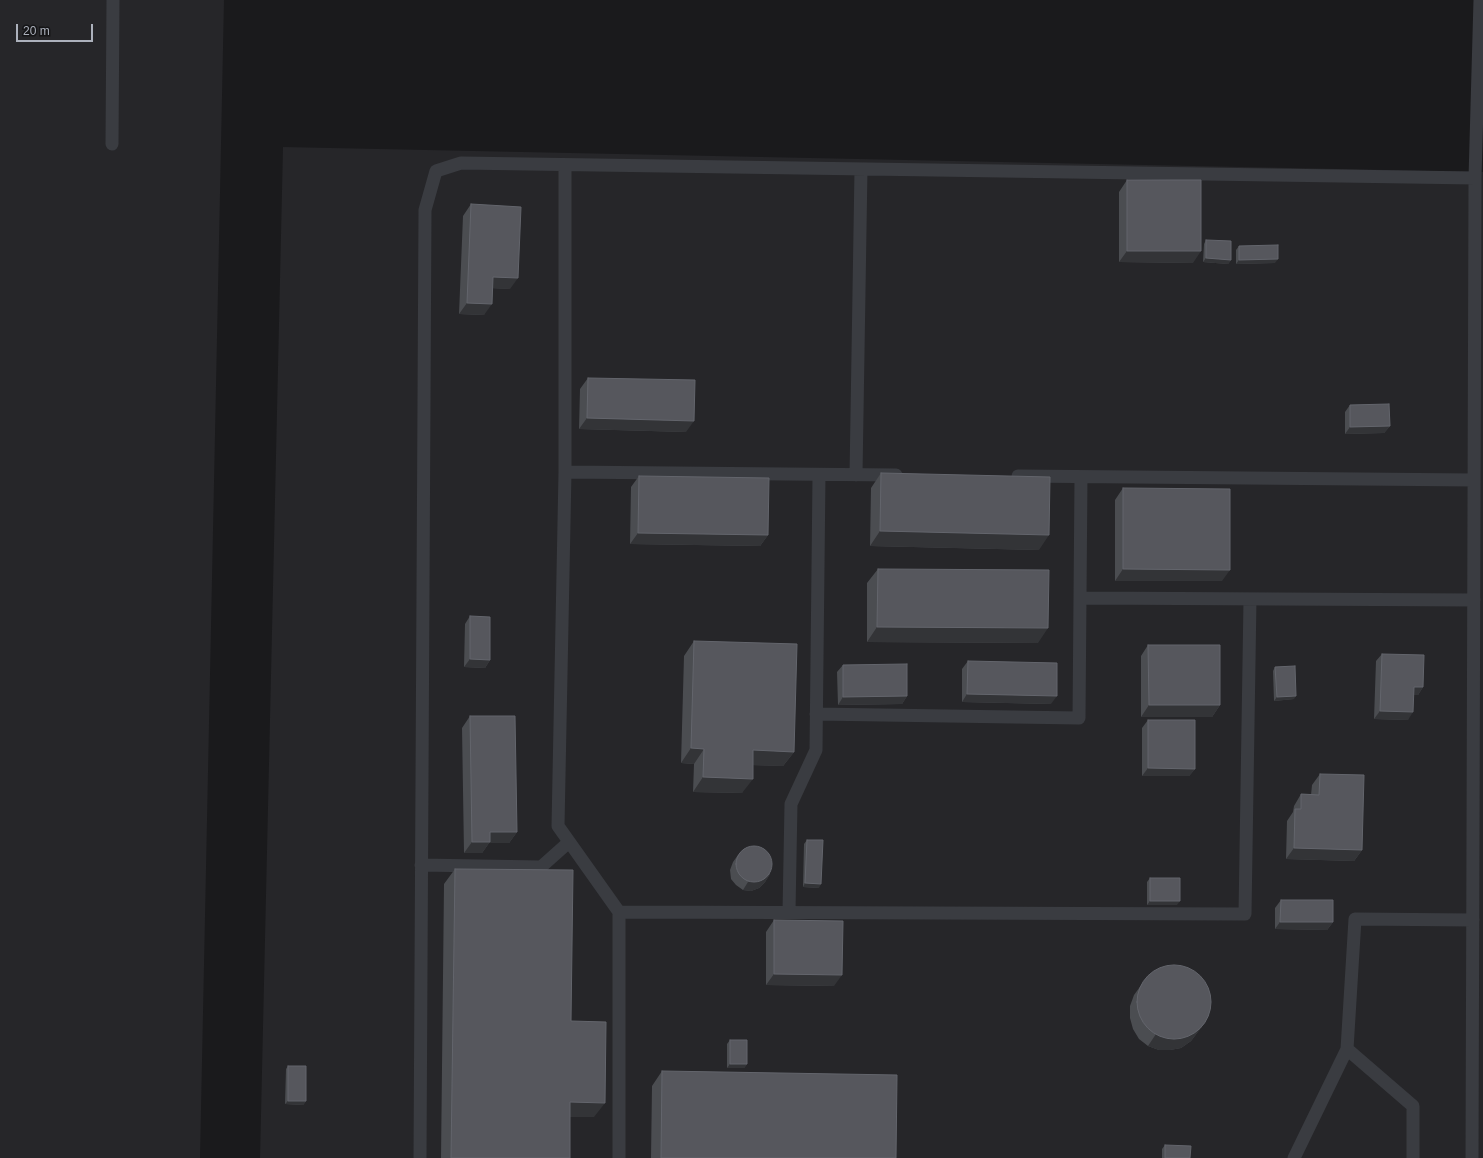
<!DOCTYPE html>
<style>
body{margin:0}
#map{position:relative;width:1483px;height:1158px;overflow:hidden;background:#1a1a1c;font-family:Helvetica,sans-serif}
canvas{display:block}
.scale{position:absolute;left:16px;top:24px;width:77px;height:18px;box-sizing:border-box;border:2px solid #acb1bc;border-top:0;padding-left:5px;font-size:12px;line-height:14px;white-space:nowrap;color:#acb1bc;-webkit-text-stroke:3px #151517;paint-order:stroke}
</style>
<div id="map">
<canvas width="1483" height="1158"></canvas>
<div class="scale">20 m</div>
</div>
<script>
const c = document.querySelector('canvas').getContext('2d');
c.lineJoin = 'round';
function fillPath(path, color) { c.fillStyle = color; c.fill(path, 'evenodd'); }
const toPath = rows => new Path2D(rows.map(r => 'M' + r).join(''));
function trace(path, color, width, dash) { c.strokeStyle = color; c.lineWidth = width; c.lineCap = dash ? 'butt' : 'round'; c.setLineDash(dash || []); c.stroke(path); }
fillPath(toPath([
 [0,0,224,0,200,1158,0,1158],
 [283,147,1483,172,1483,1158,260,1158]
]), '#262629');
trace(toPath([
 [112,144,113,0],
 [565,165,565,472,896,475],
 [565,472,558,826,619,912,1245,914,1250,599],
 [856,475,861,169],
 [1018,476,1474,480],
 [1080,598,1474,600],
 [816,714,1079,718,1081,477],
 [421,865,541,867,569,842],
 [789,912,791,804,816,750,819,475],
 [1347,1049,1413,1106,1413,1158],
 [420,1158,425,210,436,171,461,163,1475,178],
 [619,1158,619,912],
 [1294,1158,1347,1049,1355,919,1473,920],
 [1472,1158,1475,178,1480,0]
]), '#3a3c41', 13);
fillPath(toPath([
 [1127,180,1193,263,1119,262,1119,192],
 [471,204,510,289,492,288,484,315,459,314,463,216],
 [1206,240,1231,260,1228,264,1203,262,1204,244],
 [1239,246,1275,263,1236,264,1236,250],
 [588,378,686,432,579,429,580,389],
 [1350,405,1390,426,1384,433,1345,434,1345,412],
 [881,473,1039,550,870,546,871,488],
 [639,476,768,535,760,546,630,544,631,487],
 [1123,488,1222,581,1115,581,1115,500],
 [878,569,1038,643,867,642,867,583],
 [470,616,490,660,485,668,464,667,465,624],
 [694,641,794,752,783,766,753,765,742,793,693,792,694,764,681,763,684,656],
 [1148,645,1220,705,1212,717,1141,717,1141,656],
 [1382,654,1423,687,1418,695,1413,695,1408,720,1374,719,1376,661],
 [968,661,1051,704,962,702,962,669],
 [843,665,907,696,902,704,838,705,837,672],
 [1275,667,1294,699,1274,701,1273,671],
 [470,716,517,832,509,843,489,843,482,853,464,853,462,728],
 [1148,720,1195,769,1189,776,1142,776,1142,728],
 [1320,774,1362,850,1354,861,1286,859,1287,821,1293,812,1294,806,1301,794,1311,795,1312,785],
 [807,840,819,888,803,887,804,844],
 [738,855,770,874,765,882,759,888,751,891,743,890,736,885,731,879,730,870,733,862],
 [455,869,571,1021,594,1117,570,1117,570,1158,441,1158,444,884],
 [1150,878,1177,905,1147,905,1147,882],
 [1281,900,1333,922,1327,930,1275,929,1275,908],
 [774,920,834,986,766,985,766,932],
 [1142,984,1206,1021,1191,1041,1181,1048,1170,1050,1159,1050,1148,1046,1139,1039,1133,1029,1130,1018,1130,1006,1134,995],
 [730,1040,747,1064,744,1068,727,1068,727,1044],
 [288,1066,306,1101,303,1105,285,1104,286,1069],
 [662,1071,896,1158,651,1158,652,1086],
 [1165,1145,1190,1158,1162,1158,1162,1149]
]), '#4b4d51');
fillPath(toPath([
 [1127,251,1201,251,1193,263,1119,262],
 [1206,258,1231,260,1228,264,1203,262],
 [1278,259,1275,263,1236,264,1239,260],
 [493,277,518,278,510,289,485,288],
 [467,303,492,304,484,315,459,314],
 [587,418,694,421,686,432,579,429],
 [1390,426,1384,433,1345,434,1350,427],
 [880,531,1049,535,1039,550,870,546],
 [638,533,768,535,760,546,630,544],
 [1123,569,1230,570,1222,581,1115,581],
 [877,627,1048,628,1038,643,867,642],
 [470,659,490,660,485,668,464,667],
 [1414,687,1423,687,1418,695,1408,695],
 [967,694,1057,696,1051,704,962,702],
 [907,696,902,704,838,705,843,697],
 [1296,696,1294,699,1274,701,1277,697],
 [1149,705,1220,705,1212,717,1141,717],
 [1380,711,1413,712,1408,720,1374,719],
 [691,748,704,749,694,764,681,763],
 [753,750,794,752,783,766,743,765],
 [1148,768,1195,769,1189,776,1142,776],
 [703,777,753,779,742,793,693,792],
 [490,832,517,832,509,843,489,843,482,853,464,853,472,842],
 [1294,848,1362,850,1354,861,1286,859],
 [770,874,765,882,759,888,751,891,743,890,748,882],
 [805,883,821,884,819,888,803,887],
 [1150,901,1180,901,1177,905,1147,905],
 [1280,922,1333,922,1327,930,1275,929],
 [774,974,842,975,834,986,766,985],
 [1206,1021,1191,1041,1181,1048,1170,1050,1159,1050,1148,1046,1156,1034],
 [730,1064,747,1064,744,1068,727,1068],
 [288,1101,306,1101,303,1105,285,1104],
 [570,1102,605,1103,594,1117,560,1117]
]), '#333437');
const building = toPath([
 [1127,180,1201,180,1201,251,1127,251,1127,180],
 [471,204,521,207,518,278,493,277,492,304,467,303,471,204],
 [1206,240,1231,241,1231,260,1206,258,1206,240],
 [1278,245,1278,259,1239,260,1239,246,1278,245],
 [588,378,695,380,694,421,587,418,588,378],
 [1389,404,1390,426,1350,427,1350,405,1389,404],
 [881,473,1050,477,1049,535,880,531,881,473],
 [639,476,769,478,768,535,638,533,639,476],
 [1123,488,1230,489,1230,570,1123,569,1123,488],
 [878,569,1049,570,1048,628,877,627,878,569],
 [470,616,490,617,490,660,470,659,470,616],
 [694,641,797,644,794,752,753,750,753,779,703,777,704,749,691,748,694,641],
 [1148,645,1220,645,1220,705,1149,705,1148,645],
 [1382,654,1424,655,1423,687,1414,687,1413,712,1380,711,1382,654],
 [968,661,1057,663,1057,696,967,694,968,661],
 [907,664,907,696,843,697,843,665,907,664],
 [1295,666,1296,696,1277,697,1275,667,1295,666],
 [470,716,515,716,517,832,490,832,490,842,472,842,470,716],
 [1148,720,1195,720,1195,769,1148,768,1148,720],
 [1320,774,1364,775,1362,850,1294,848,1295,809,1301,809,1301,794,1319,795,1320,774],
 [807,840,823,840,821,884,805,883,807,840],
 '736 864a18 18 0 1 1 36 0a18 18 0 1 1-36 0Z',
 [455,869,573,870,571,1021,606,1022,605,1103,570,1102,570,1158,451,1158,455,869],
 [1150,878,1180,878,1180,901,1150,901,1150,878],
 [1281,900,1333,900,1333,922,1280,922,1281,900],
 [774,920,843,921,842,975,774,974,774,920],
 '1137 1002a37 37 0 1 1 74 0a37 37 0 1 1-74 0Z',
 [730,1040,747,1040,747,1064,730,1064,730,1040],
 [288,1066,306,1066,306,1101,288,1101,288,1066],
 [662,1071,897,1075,896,1158,661,1158,662,1071],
 [1165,1145,1191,1146,1190,1158,1165,1158,1165,1145]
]);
fillPath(building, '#56575d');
trace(building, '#63656c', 1);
</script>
